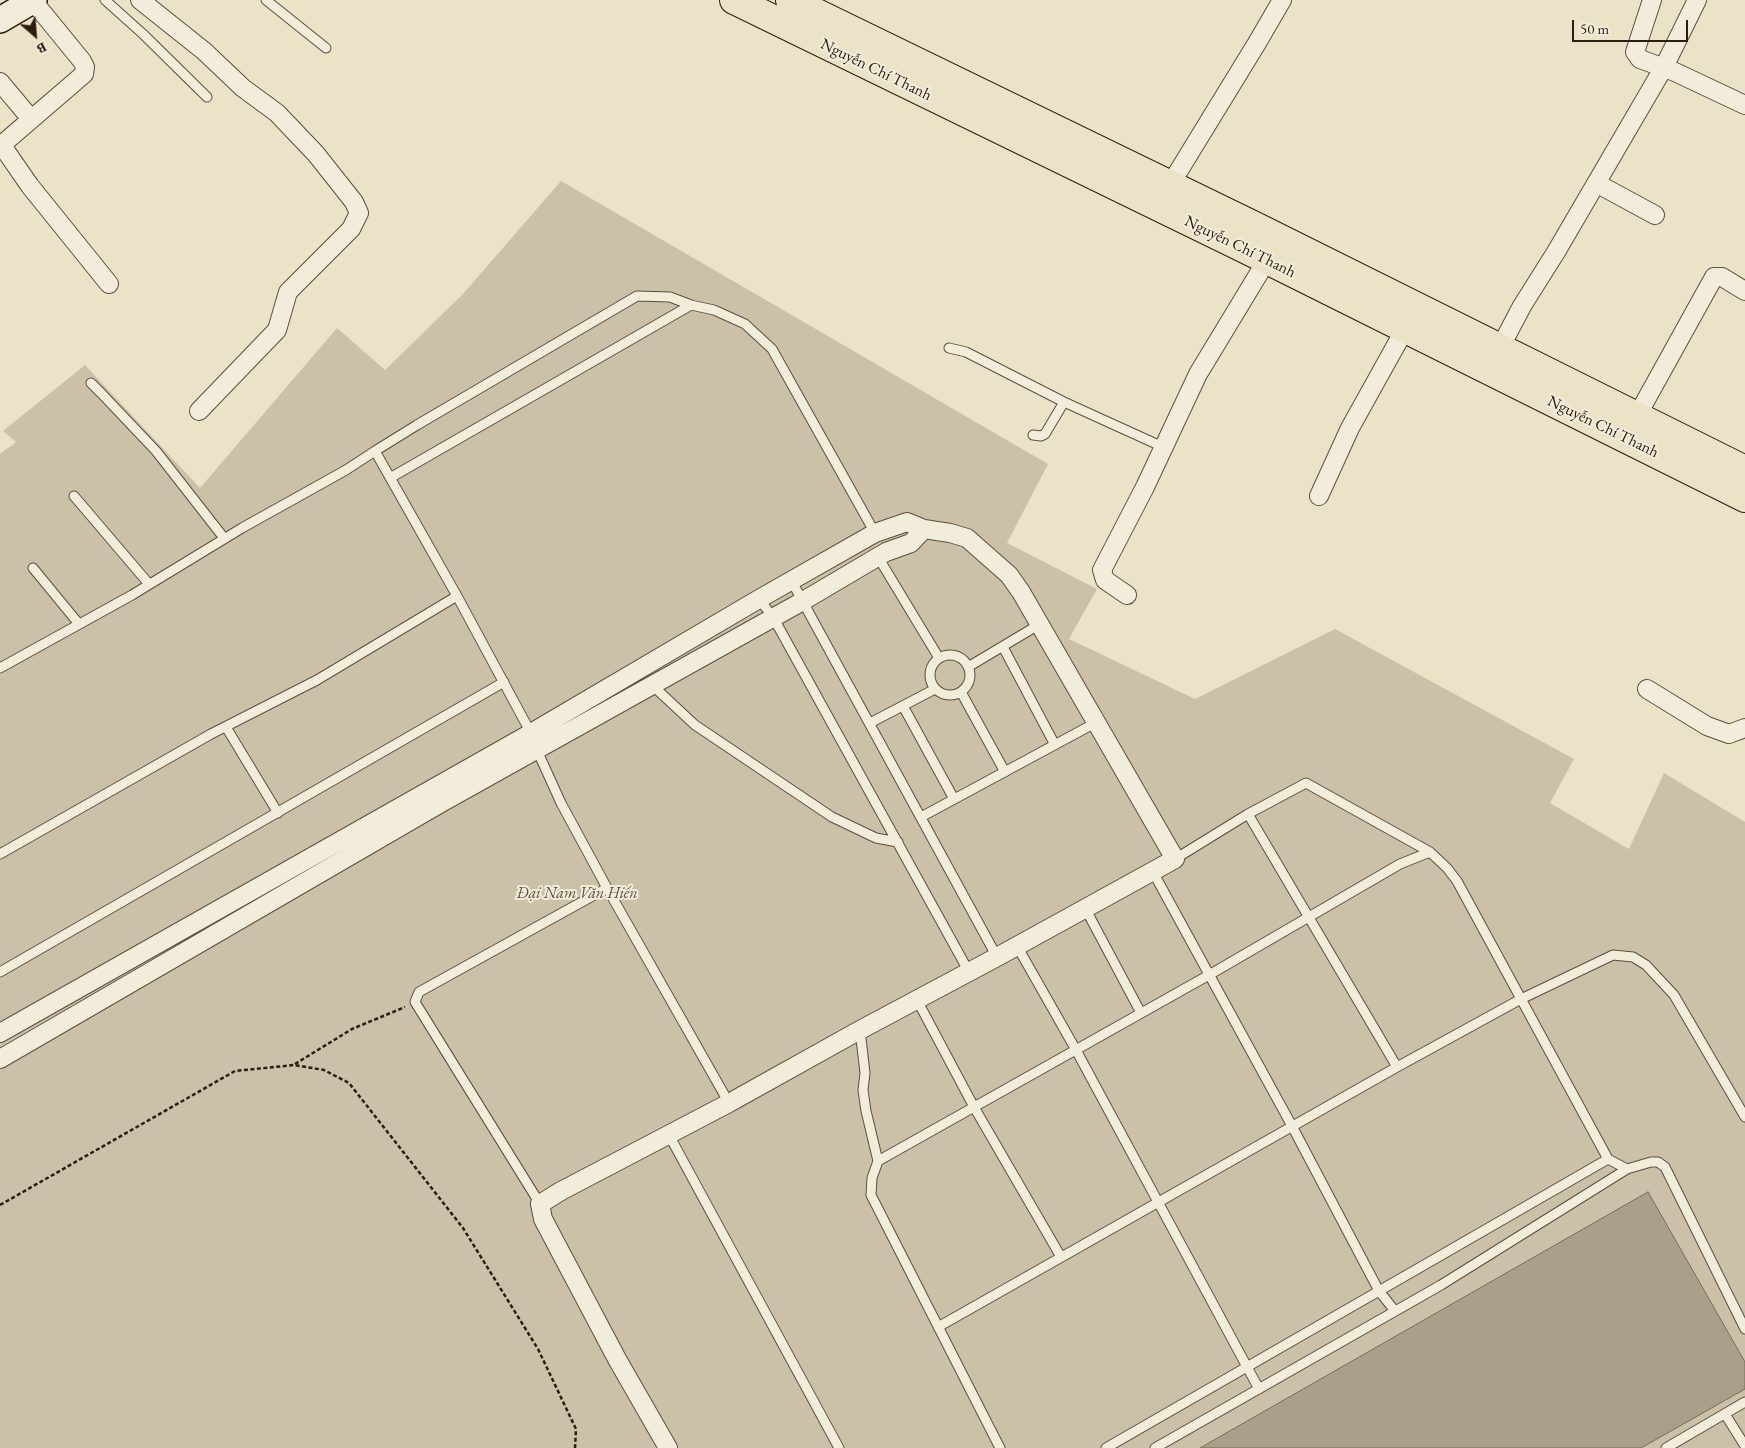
<!DOCTYPE html>
<meta charset="utf-8">
<style>
body{margin:0}
#map{position:relative;width:1745px;height:1448px;overflow:hidden;background:#ebe3c7;font-family:"EB Garamond",serif}
canvas{display:block}
.north{position:absolute;left:10px;top:10px;width:50px;height:50px;-webkit-text-stroke:4px #f2eddb;paint-order:stroke;rotate:153deg;font-size:14px;font-weight:700;line-height:20px;text-align:center;color:#2d1c10}
.north::after{content:'';display:block;margin:auto;width:18px;height:22px;background:#2d1c10;clip-path:polygon(50% 0,100% 100%,50% 72%,0 100%)}
.scale{position:absolute;left:1572px;top:20px;width:116px;height:22px;box-sizing:border-box;border:2px solid #2d1c10;border-top:0;padding-left:6px;font-size:15px;line-height:18px;white-space:nowrap;color:#2d1c10;-webkit-text-stroke:4px #f2eddb;paint-order:stroke}
</style>
<div id="map">
<canvas width="1745" height="1448"></canvas>
<div class="north">B</div>
<div class="scale">50 m</div>
</div>
<script>
const c = document.querySelector('canvas').getContext('2d');
c.lineJoin = 'round';
function fillPath(path, color) { c.fillStyle = color; c.fill(path, 'evenodd'); }
const toPath = rows => new Path2D(rows.map(r => 'M' + r).join(''));
function trace(path, color, width, dash) { c.strokeStyle = color; c.lineWidth = width; c.lineCap = dash ? 'butt' : 'round'; c.setLineDash(dash || []); c.stroke(path); }
function label(font, color, halo, rows, align = 'center') {
  c.font = font + ' "EB Garamond",serif'; c.lineWidth = 4; c.setLineDash([]); c.textBaseline = 'middle'; c.strokeStyle = halo; c.fillStyle = color; for (const [text, x, y, turn = 0] of rows) {
    c.save(); c.translate(x, y); c.rotate((+turn || 0) * Math.PI / 180); c.textAlign = isNaN(turn) ? turn : align; if (halo) c.strokeText(text, 0, 0); c.fillText(text, 0, 0); c.restore();
  }
}
fillPath(toPath([
 [561,181,1048,464,1007,543,1097,589,1069,639,1195,699,1335,629,1574,759,1550,803,1629,849,1664,773,1745,822,1745,1448,0,1448,0,454,16,442,3,431,85,365,200,488,337,328,385,370,463,294]
]), '#cbc1a8');
const water = toPath([
 [1648,1192,1745,1362,1745,1389,1641,1448,1200,1448,1648,1192]
]);
fillPath(water, '#aa9f89');
trace(water, '#786b59', 1);
const service = toPath([
 [105,0,143,34,207,97],
 [266,0,326,48],
 [949,348,966,352,1064,402,1163,447],
 [91,383,101,393,156,451,224,538],
 [1033,435,1041,436,1045,434,1064,402],
 [390,478,691,305],
 [74,496,149,584],
 [878,557,939,658],
 [33,568,79,624],
 [791,580,997,957],
 [759,599,773,617,969,972],
 [1003,647,1055,745],
 '930 675a20 20 0 1 1 40 0a20 20 0 1 1-40 0Z',
 [968,667,1040,624],
 [0,668,132,595,242,528,346,470,375,451],
 [652,685,695,725,832,817,876,838,898,842],
 [961,692,1005,772],
 [903,706,954,799],
 [870,723,935,689],
 [226,727,278,813],
 [532,735,457,596,375,451,417,425,637,296,670,297,691,305,714,310,745,324,772,349,875,533],
 [536,748,561,803,607,888,729,1103],
 [1248,814,1397,1067],
 [921,817,1097,722],
 [0,854,211,734,317,680,457,596],
 [1175,859,1248,814,1306,783,1430,852,1447,868,1457,881,1608,1159,1627,1169],
 [1153,872,1292,1126,1379,1291,1608,1159],
 [1085,908,1141,1013],
 [1017,946,1076,1050,1259,1389],
 [0,972,504,682],
 [917,1000,974,1107,1061,1257],
 [860,1030,865,1073,863,1090,866,1111,878,1161,872,1178,871,1195,1000,1448],
 [669,1135,839,1448],
 [878,1161,1209,975,1400,864,1430,852],
 [540,1204,415,1002,419,992,607,888],
 [938,1327,1397,1067,1521,999,1613,955,1633,957,1646,965,1674,995,1745,1117],
 [1725,1414,1745,1446],
 [1106,1448,1379,1291,1395,1311],
 [1155,1448,1441,1285,1627,1169,1651,1162,1658,1162,1665,1167,1745,1329],
 [1666,1448,1745,1402]
]);
const minor = toPath([
 [140,0,204,51,243,88,277,113,316,154,354,202,359,213,351,229,288,292,277,330,199,411],
 [1652,0,1635,52,1640,59,1675,72,1745,105],
 [33,1,82,61,85,67,84,74,5,142,3,147,30,186,109,284],
 [0,82,31,119],
 [1596,183,1655,215],
 [1170,185,1257,43,1282,0],
 [1500,348,1522,306,1556,252,1664,67,1697,0],
 [1637,416,1714,277,1722,277,1745,291],
 [1319,496,1350,428,1405,329],
 [1127,595,1105,580,1102,570,1145,487,1198,374,1267,260],
 [1647,689,1707,726,1729,734,1745,728],
 [0,1033,531,733,759,599,875,533,907,522,924,529,950,533,967,538,1009,575,1021,592,1175,859,997,957,860,1030,729,1103,561,1191,540,1204,543,1219,617,1359,668,1448],
 [0,1059,441,803,803,601,886,552,911,543,924,529]
]);
const secondary = toPath([
 [0,20,34,0]
]);
const primary = toPath([
 [734,0,1243,248,1745,498],
 [790,0,1255,226,1745,470]
]);
trace(service, '#5c4e3e', 11);
trace(minor, '#5c4e3e', 20);
trace(secondary, '#2d1c10', 28);
trace(primary, '#2d1c10', 30);
trace(toPath([
 [295,1064,352,1029,405,1007],
 [0,1205,235,1071,294,1065,324,1070,349,1083,463,1228,538,1349,576,1429,575,1448]
]), '#2d1c10', 2.5, [4, 2.5]);
trace(service, '#f2eddb', 9);
trace(minor, '#f2eddb', 18);
trace(secondary, '#f2eddb', 25);
trace(primary, '#ebe3c7', 28);
label('16px', '#2d1c10', '#f2eddb', [
 ["Nguyễn Chí Thanh",876,70,26],
 ["Nguyễn Chí Thanh",1240,247,26],
 ["Nguyễn Chí Thanh",1603,427,26]
]);
label('italic 16px', '#5c4e3e', '#f2eddb', [
 ["Đại Nam Văn Hiến",577,894]
]);
</script>
